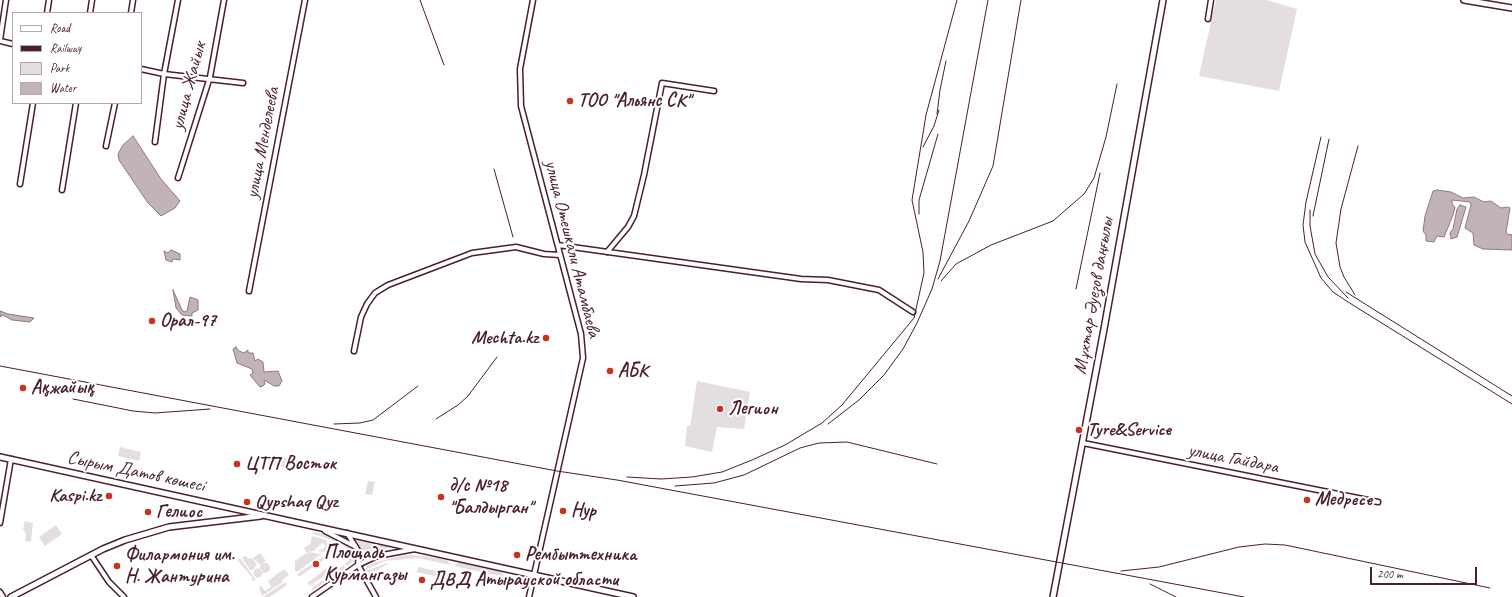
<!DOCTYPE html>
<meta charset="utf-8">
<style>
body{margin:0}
#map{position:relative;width:1512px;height:597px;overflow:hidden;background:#fff;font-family:Caveat,sans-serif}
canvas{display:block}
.legend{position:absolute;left:12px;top:12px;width:130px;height:92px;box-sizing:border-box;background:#fff;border:1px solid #b7a5aa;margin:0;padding:5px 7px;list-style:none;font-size:12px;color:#4a1f2b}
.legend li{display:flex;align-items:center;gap:8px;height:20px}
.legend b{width:20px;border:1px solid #b7a5aa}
.scale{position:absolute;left:1370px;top:567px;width:107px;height:18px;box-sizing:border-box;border:2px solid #4a1f2b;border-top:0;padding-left:5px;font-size:12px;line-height:14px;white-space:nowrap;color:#4a1f2b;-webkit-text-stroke:3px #fff;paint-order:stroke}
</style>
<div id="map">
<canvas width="1512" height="597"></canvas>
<ul class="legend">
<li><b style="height:5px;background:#fff"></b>Road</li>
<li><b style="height:5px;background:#4a1f2b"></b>Railway</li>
<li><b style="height:11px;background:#e5dee0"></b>Park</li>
<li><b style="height:11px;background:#c1b3b6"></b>Water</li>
</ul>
<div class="scale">200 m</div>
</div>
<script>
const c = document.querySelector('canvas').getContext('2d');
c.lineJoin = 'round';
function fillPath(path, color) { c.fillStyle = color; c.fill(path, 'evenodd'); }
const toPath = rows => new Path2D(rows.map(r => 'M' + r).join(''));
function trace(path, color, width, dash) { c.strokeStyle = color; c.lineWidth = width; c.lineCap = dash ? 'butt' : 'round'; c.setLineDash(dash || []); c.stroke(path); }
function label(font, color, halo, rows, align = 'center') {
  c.font = font + ' Caveat,sans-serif'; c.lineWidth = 4; c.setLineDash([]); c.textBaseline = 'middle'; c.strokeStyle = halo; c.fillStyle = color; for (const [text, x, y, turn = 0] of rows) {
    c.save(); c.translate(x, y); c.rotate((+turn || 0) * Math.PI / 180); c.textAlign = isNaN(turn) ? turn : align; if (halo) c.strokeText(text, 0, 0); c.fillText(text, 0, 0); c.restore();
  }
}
fillPath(toPath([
 [1216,0,1267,0,1297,9,1279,91,1199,76],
 [697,381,750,392,744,429,717,427,712,452,685,446,687,426,690,426],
 [120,447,141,452,139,461,118,456],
 [271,455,291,459,288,468,269,464],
 [368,481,375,482,372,495,365,494],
 [25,521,33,523,31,542,25,541,26,534,23,529],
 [56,525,62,534,45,546,39,537],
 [315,532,340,539,339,542,313,534],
 [312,536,326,540,330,546,326,552,317,551,325,548,325,545,322,543,314,551,306,552,304,548,310,544],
 [355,539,390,547,363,557,360,546],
 [342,540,352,547,356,556,354,561,347,566,345,564,349,560,349,551,341,543],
 [308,552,321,554,297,572,295,571,295,561],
 [260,553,266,561,260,565,253,558],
 [405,555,425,556,447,560,451,565,418,558,385,561,365,570,367,566,376,562],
 [245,556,250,559,252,558,257,565,251,571,242,558],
 [322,557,325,559,299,577,297,574],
 [240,558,256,580,252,581,252,577,237,560],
 [458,562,501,572,504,576,526,578,528,582,454,566],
 [389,563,371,574,366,571,384,564],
 '260 568a5 5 0 1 1 10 0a5 5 0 1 1-10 0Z',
 [331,565,334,569,310,586,307,582,310,581],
 [344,565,345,568,312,591,311,589,316,585,318,586,317,584,327,578,328,579,327,577],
 [419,567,441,572,440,577,416,572],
 '253.5 573a4.5 4.5 0 1 1 9 0a4.5 4.5 0 1 1-9 0Z',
 [284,569,289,575,282,580,283,582,262,596,259,587,261,586,265,591,271,587,268,581],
 [285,582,287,585,270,597,263,597]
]), '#e5dee0');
const water = toPath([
 [133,136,161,179,180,201,175,208,161,216,148,203,119,160,118,154,123,145,133,136],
 [1437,190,1451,192,1463,198,1474,197,1484,202,1491,201,1501,208,1508,207,1510,208,1506,232,1507,234,1512,235,1512,250,1483,249,1474,245,1473,233,1465,228,1471,205,1470,202,1452,200,1452,204,1455,207,1453,215,1444,237,1437,236,1434,242,1426,241,1426,235,1423,231,1425,216,1433,191,1437,190],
 [1460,205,1466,207,1457,237,1451,239,1450,233,1453,229,1457,209,1460,205],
 [171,250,180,254,180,260,173,259,172,262,166,260,164,251,168,253,171,250],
 [173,290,182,310,184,312,187,311,190,297,198,300,198,310,192,313,192,316,182,315,176,308,173,290],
 [0,311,8,314,34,318,30,322,12,320,3,315,0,317,0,311],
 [236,347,239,351,244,353,248,350,248,353,253,353,255,361,258,359,263,362,264,372,278,371,282,381,279,386,274,386,266,381,264,381,265,384,263,386,260,387,250,375,253,373,252,369,237,363,233,349,236,347]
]);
fillPath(water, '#c1b3b6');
trace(water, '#91787e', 1);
const minor = toPath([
 [47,13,49,0],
 [90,13,92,0],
 [131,13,133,0],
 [1208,19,1211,0],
 [0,40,6,0],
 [0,41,13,44],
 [141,69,164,74,243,83],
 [155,142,164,74,178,0],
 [106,146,115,103],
 [178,178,210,77,224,0],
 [20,184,33,103],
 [62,190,76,103],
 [558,245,801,279,828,280,879,290,913,312],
 [607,252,628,227,634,216,644,175,662,83,714,91],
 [249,291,305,0],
 [354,351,361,317,367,304,375,293,388,285,472,253,516,247,544,254,560,255],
 [1083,443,1378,502],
 [0,523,11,459],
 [325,531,356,547],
 [347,533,359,552,358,565],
 [91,555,109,582,124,597],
 [358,565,376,597],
 [0,592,3,597],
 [312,597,358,565,377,556,415,549],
 [529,597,583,358,581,334,521,106,520,69,533,0]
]);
const major = toPath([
 [1464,0,1512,8],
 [0,457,633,597],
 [11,597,103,549,125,540,169,527,261,516],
 [1053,597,1104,329,1163,0]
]);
trace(minor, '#4a1f2b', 7);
trace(major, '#4a1f2b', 8);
trace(minor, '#fff', 4);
trace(major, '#fff', 5);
trace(toPath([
 [420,0,444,65],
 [937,114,940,90,946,61],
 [1321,137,1306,202,1303,225,1305,242,1321,278,1333,292,1348,302,1512,404],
 [923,147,934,126,939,110],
 [494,169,513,237],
 [1310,210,1310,226,1315,254,1328,277,1348,298],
 [919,214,919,200,938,134],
 [1313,216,1329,139],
 [938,279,969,221,993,166,1021,0],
 [941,281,956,264,991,245,1053,221,1084,194,1094,178,1106,137,1117,84],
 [1076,289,1100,173],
 [1346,292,1512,396],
 [1355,295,1344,277,1340,267,1336,243,1341,209,1358,146],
 [0,366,557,471,617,480,1244,597],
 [73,399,133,411,155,413,210,409],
 [436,419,458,405,468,396,497,357],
 [334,424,360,423,373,420,418,386],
 [828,424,859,400,884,375,903,349,917,323,932,289,940,261,988,0],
 [627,477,661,479,692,477,722,472,752,460,785,445,822,423,842,405,914,318,924,273,923,252,912,200,926,115,957,0],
 [675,486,714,483,744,475,800,448,819,443,847,442,937,464],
 [1121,571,1159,567,1239,547,1265,544,1285,545,1490,588],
 [1150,584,1176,597]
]), '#4a1f2b', 1);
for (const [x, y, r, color] of [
 [570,101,4,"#c8321e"],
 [152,321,4,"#c8321e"],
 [546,338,4,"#c8321e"],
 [610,371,4,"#c8321e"],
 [23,388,4,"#c8321e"],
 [720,409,4,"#c8321e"],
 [1079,430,4,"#c8321e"],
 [237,464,4,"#c8321e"],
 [109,496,4,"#c8321e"],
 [441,497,4,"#c8321e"],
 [1307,500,4,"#c8321e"],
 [247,502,4,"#c8321e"],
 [563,511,4,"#c8321e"],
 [148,512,4,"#c8321e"],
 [517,555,4,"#c8321e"],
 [316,564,4,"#c8321e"],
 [117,566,4,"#c8321e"],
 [422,580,4,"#c8321e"]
]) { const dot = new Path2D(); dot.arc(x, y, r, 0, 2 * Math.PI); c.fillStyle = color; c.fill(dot); trace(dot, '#fff', 1.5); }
label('19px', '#4a1f2b', '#fff', [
 ["улица Жайык",189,86,-75],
 ["улица Менделеева",263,143,-79],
 ["улица Отешкали Атамбаева",572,249,76],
 ["Мұхтар Әуезов даңғылы",1094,296,-80],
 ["улица Гайдара",1233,459,11],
 ["Сырым Датов көшесі",136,472,12]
]);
label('bold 19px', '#4a1f2b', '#fff', [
 ["ТОО \"Альянс СК\"",578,101],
 ["Орал-97",160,321],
 ["Mechta.kz",538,338,"right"],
 ["АБК",618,371],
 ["Ақжайық",31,388],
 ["Легион",728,409],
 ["Tyre&Service",1087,430],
 ["ЦТП Восток",245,464],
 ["д/с №18",449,486],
 ["\"Балдырган\"",449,508],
 ["Kaspi.kz",101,496,"right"],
 ["Медресе",1315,500],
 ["Qypshaq Qyz",255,502],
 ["Нур",571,511],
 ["Гелиос",156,512],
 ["Площадь",324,553],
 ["Курмангазы",324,575],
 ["Филармония им.",125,555],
 ["Н. Жантурина",125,577],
 ["Рембыттехника",525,555],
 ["ДВД Атырауской области",430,580]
], 'left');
</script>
